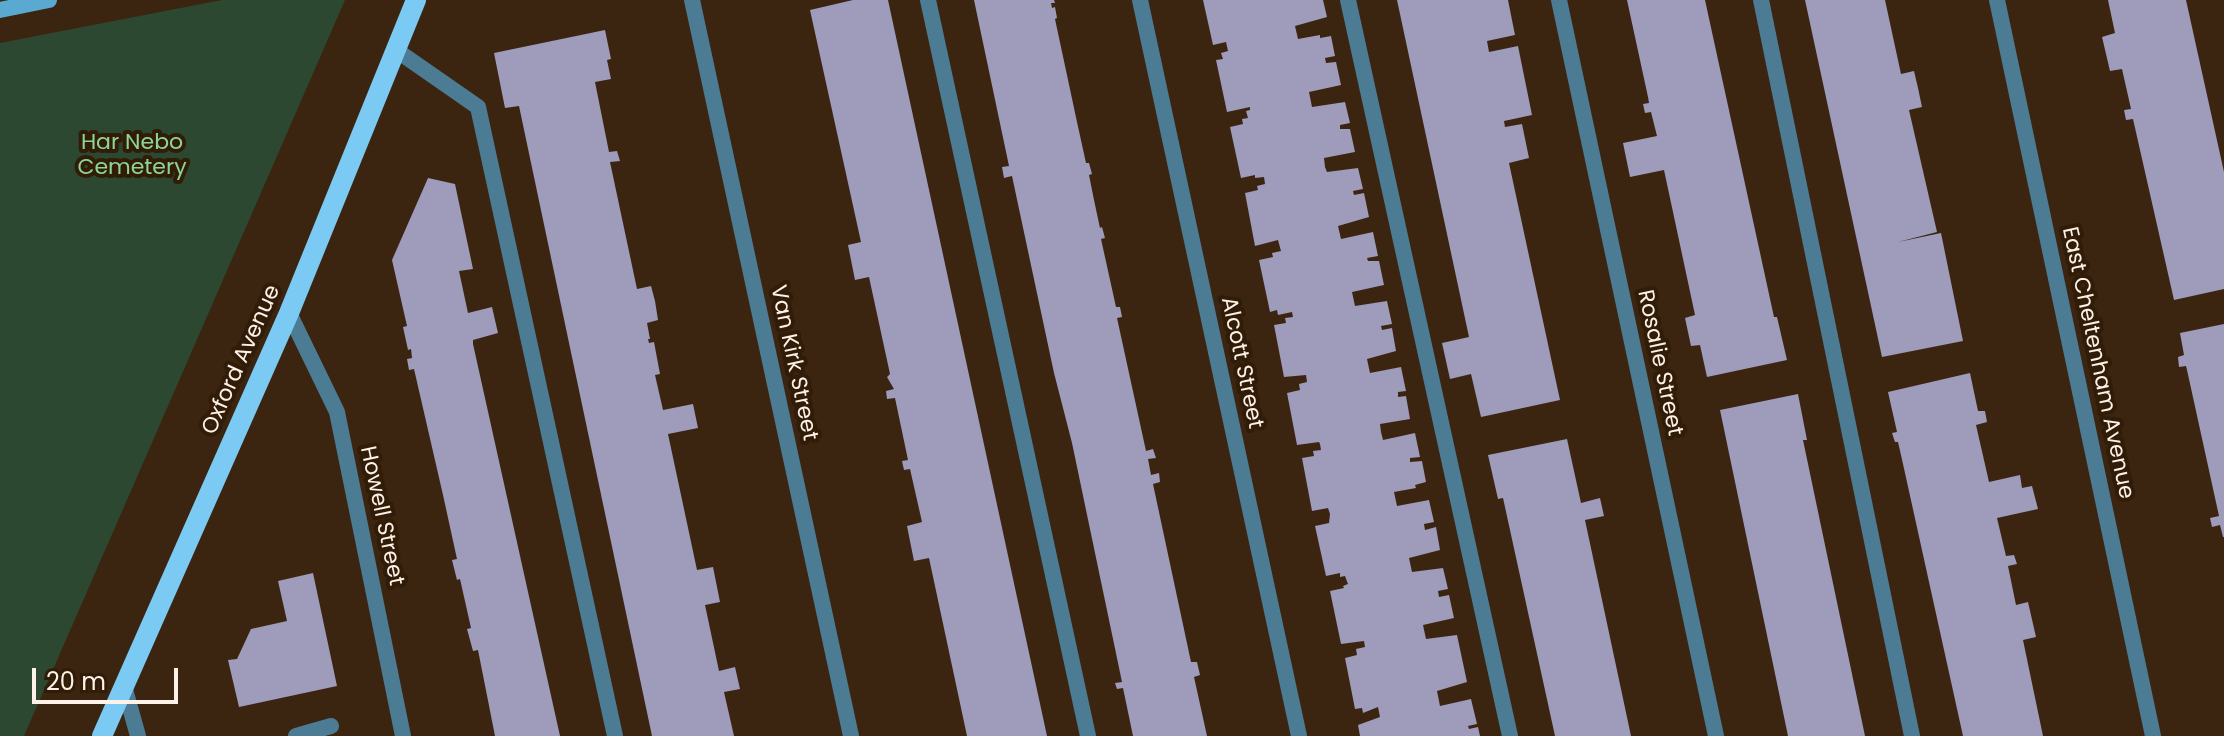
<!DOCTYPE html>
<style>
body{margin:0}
#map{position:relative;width:2224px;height:736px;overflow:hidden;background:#3b2511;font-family:Poppins,sans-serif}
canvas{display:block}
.scale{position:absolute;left:32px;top:668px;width:146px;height:36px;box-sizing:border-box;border:4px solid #fdf1e8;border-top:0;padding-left:10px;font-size:24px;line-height:28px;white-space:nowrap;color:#fdf1e8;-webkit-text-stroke:6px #311c07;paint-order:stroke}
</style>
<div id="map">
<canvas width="2224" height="736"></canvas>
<div class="scale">20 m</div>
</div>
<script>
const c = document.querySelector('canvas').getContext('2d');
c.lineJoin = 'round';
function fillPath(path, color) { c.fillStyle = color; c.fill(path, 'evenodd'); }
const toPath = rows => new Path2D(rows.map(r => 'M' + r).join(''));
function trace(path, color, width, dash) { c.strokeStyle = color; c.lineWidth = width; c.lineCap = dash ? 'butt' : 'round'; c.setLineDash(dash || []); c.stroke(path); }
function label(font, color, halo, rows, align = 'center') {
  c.font = font + ' Poppins,sans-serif'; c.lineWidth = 8; c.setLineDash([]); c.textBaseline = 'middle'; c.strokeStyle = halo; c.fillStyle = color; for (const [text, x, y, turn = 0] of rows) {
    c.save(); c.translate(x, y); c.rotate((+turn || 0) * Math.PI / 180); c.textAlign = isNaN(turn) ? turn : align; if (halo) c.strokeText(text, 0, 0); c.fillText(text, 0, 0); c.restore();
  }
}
fillPath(toPath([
 [222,0,345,0,24,736,0,736,0,43]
]), '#2c4830');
fillPath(toPath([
 [853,0,888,0,1047,736,967,736,929,558,914,561,907,526,922,522,910,469,904,470,902,461,908,460,895,398,887,399,886,391,894,389,887,377,890,374,869,277,855,280,848,245,861,242,810,10],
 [974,0,1054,0,1055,3,1051,3,1052,8,1055,7,1057,18,1055,19,1077,122,1086,163,1089,163,1092,174,1089,175,1094,200,1100,228,1102,227,1105,238,1101,239,1116,307,1120,307,1122,317,1117,318,1146,451,1153,449,1156,458,1148,459,1151,475,1159,473,1160,482,1153,484,1191,662,1197,662,1200,675,1194,677,1207,736,1133,736,1123,688,1117,689,1115,683,1122,682,1072,443,1054,373,1012,176,1004,178,1002,167,1009,166],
 [1203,0,1323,0,1327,17,1295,26,1298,39,1320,35,1320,38,1331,36,1335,56,1325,58,1326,63,1336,62,1341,85,1309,92,1312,107,1345,102,1350,123,1340,125,1340,129,1350,129,1355,152,1324,158,1325,167,1327,172,1358,168,1363,189,1353,191,1354,195,1364,193,1369,217,1338,226,1341,239,1373,232,1378,256,1367,258,1368,261,1379,261,1384,285,1352,292,1355,306,1387,301,1392,324,1381,326,1382,330,1392,328,1396,351,1367,359,1370,373,1401,367,1406,391,1398,392,1398,397,1406,396,1410,419,1380,424,1381,432,1383,440,1415,433,1420,457,1410,458,1410,462,1422,461,1426,482,1415,485,1416,488,1394,492,1397,506,1429,500,1434,522,1424,524,1425,530,1436,527,1440,550,1409,558,1412,572,1443,568,1448,589,1438,591,1439,597,1449,595,1454,618,1423,625,1426,639,1457,635,1467,682,1437,691,1440,706,1471,699,1477,724,1468,726,1469,729,1478,727,1480,736,1360,736,1358,725,1380,717,1378,707,1363,713,1362,708,1355,709,1345,658,1357,655,1356,649,1365,647,1364,641,1341,644,1330,591,1344,588,1343,586,1348,584,1345,576,1340,577,1340,573,1326,576,1315,526,1329,523,1330,514,1328,508,1312,511,1302,458,1314,456,1313,451,1321,450,1320,444,1319,442,1297,445,1287,393,1300,390,1299,384,1307,382,1306,375,1284,377,1274,325,1286,323,1285,318,1293,317,1292,312,1278,315,1277,310,1270,312,1259,260,1273,257,1272,253,1281,251,1278,240,1255,246,1245,193,1258,190,1257,186,1265,184,1264,177,1255,178,1255,175,1241,178,1230,127,1243,124,1242,119,1248,118,1246,111,1250,110,1250,107,1227,112,1216,60,1223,59,1221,53,1228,51,1226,42,1213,45],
 [1397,0,1508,0,1515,35,1487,41,1489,52,1518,46,1532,115,1504,121,1505,127,1522,124,1529,158,1509,163,1560,400,1481,417,1471,374,1450,379,1442,343,1469,337],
 [1627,0,1705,0,1774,317,1777,317,1787,360,1707,377,1700,345,1691,346,1685,318,1695,315,1664,170,1630,177,1623,143,1657,136,1651,112,1645,113,1643,104,1649,103,1648,97],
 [1805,0,1885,0,1901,74,1914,71,1918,88,1922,107,1909,110,1937,232,1898,242,1941,233,1963,341,1882,357],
 [2108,0,2186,0,2224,172,2224,289,2174,300,2133,119,2126,120,2124,110,2131,109,2122,69,2110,71,2102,37,2115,33],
 [605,30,611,59,607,60,611,79,595,82,609,152,617,151,620,161,610,162,637,289,651,286,655,301,658,320,647,323,650,339,648,339,649,343,654,342,660,374,655,375,663,410,693,404,698,428,668,434,697,570,713,567,720,602,705,605,719,671,735,667,740,689,724,692,734,736,652,736,519,106,505,108,494,53],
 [428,178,455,184,473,269,459,271,468,313,492,307,498,333,473,340,473,344,560,736,495,736,478,650,473,651,467,629,471,628,460,579,457,580,452,560,457,559,443,495,414,369,409,370,407,359,412,358,411,349,408,350,403,327,407,326,392,260],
 [2224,324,2224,537,2223,537,2220,525,2212,527,2210,518,2219,516,2187,370,2186,366,2179,367,2178,357,2184,355,2180,333],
 [1970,373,1978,411,1973,411,1985,411,1987,422,1976,425,1989,482,2020,475,2022,488,2032,486,2038,509,1997,518,2006,556,2014,555,2017,564,2008,566,2016,605,2028,602,2036,637,2023,640,2043,736,1963,736,1903,464,1898,442,1895,442,1892,433,1897,432,1888,392],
 [1798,394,1807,440,1803,440,1865,736,1788,736,1720,410],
 [1567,439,1581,503,1600,498,1604,516,1585,520,1631,736,1555,736,1503,498,1498,499,1488,455],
 [313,573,337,686,239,707,228,660,237,659,251,629,287,621,278,581]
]), '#9e9bbb');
trace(toPath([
 [928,0,1088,736],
 [1348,0,1510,736],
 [1761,0,1912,736],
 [396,50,478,107,615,736],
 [124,686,138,736],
 [296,736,331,726]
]), '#4b7c94', 16);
trace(toPath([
 [692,0,851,736],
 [1140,0,1299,736],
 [1559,0,1716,736],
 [1997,0,2153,736],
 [289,313,337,412,403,736]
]), '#4b7c94', 16);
trace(toPath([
 [0,10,49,0]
]), '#59a9d0', 16);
trace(toPath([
 [102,736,289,313,416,0]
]), '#7acaf3', 20);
label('22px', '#8dd597', '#311c07', [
 ["Har Nebo",132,143],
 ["Cemetery",132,168]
]);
label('22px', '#fdf1e8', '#311c07', [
 ["Oxford Avenue",242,360,-66],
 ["Van Kirk Street",793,363,78],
 ["Alcott Street",1241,363,78],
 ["Rosalie Street",1659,363,78],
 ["East Cheltenham Avenue",2097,363,78],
 ["Howell Street",381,516,78]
]);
</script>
